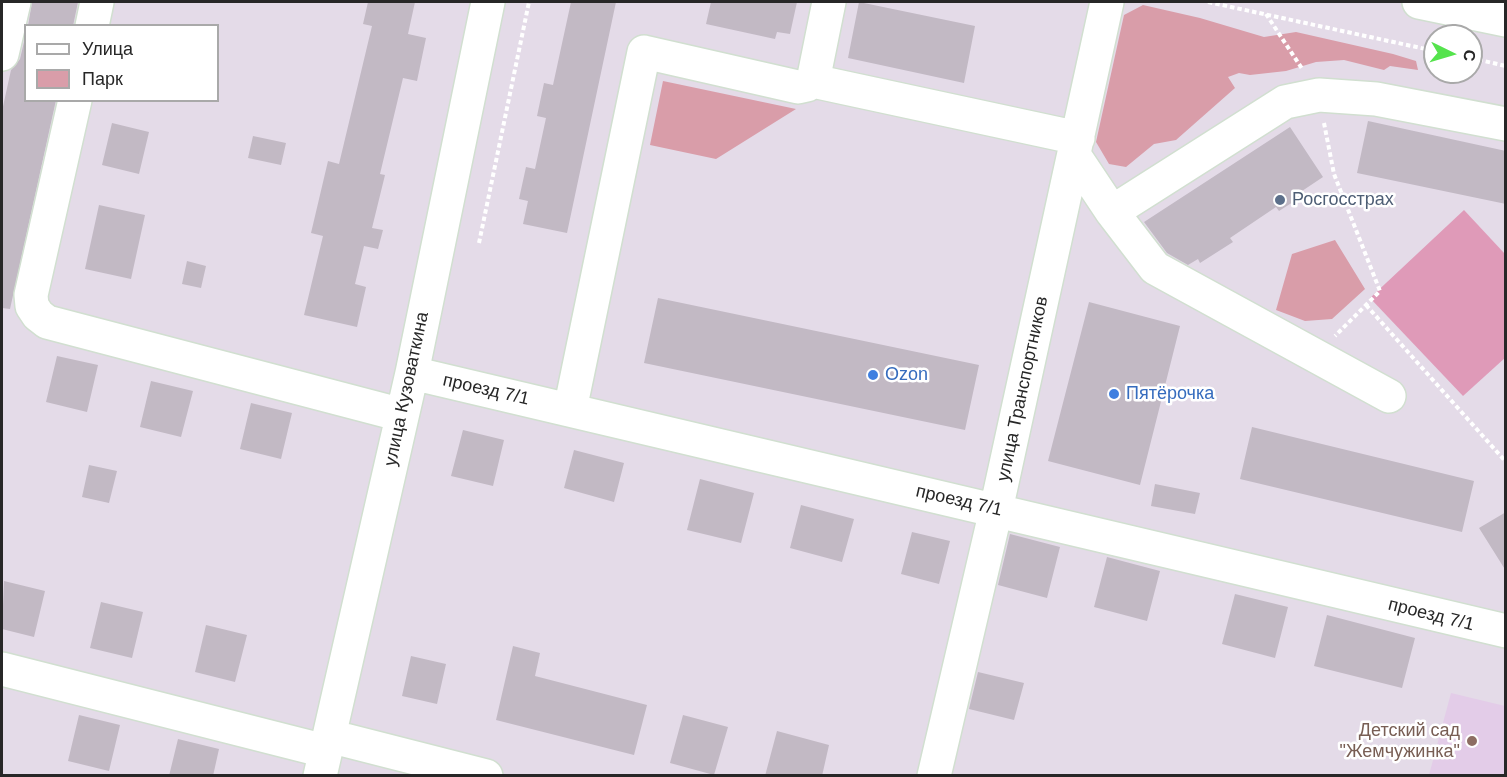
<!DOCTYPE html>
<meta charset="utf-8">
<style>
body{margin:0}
#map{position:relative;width:1507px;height:777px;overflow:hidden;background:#e4dbe8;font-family:Arial,sans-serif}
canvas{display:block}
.frame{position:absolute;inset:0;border:3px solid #272727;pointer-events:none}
.legend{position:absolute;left:24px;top:24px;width:195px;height:78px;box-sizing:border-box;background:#fff;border:2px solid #a9a9a9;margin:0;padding:8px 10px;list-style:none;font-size:18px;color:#272727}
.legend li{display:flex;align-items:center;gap:12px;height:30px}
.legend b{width:30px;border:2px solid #a9a9a9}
.north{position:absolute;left:1423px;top:24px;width:60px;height:60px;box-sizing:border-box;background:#fff;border:2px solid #a9a9a9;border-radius:50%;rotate:95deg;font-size:16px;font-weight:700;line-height:24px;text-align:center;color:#272727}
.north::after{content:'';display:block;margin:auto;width:21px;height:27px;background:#55e34d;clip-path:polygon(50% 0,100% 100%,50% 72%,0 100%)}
</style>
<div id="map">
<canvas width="1507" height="777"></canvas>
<div class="frame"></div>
<ul class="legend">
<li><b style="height:8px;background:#fff"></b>Улица</li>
<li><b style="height:16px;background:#d99da9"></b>Парк</li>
</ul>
<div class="north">С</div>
</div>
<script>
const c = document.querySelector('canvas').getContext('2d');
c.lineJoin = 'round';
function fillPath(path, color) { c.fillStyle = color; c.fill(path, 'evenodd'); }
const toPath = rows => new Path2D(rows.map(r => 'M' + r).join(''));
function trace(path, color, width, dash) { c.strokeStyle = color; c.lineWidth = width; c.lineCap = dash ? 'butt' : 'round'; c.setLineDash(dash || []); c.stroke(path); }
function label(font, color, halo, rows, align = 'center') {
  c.font = font + ' Arial,sans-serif'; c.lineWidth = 5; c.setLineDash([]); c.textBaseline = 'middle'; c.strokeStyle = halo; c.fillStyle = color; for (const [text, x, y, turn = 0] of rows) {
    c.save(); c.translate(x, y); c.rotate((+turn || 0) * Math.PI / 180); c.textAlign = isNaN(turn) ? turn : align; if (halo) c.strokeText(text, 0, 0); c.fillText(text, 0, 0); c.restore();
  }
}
fillPath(toPath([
 [1451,693,1505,706,1505,775,1429,775]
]), '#e3cce8');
fillPath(toPath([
 [1143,5,1200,18,1264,37,1296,32,1393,54,1416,61,1418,70,1390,66,1384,70,1344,60,1316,62,1286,71,1250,75,1239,73,1228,77,1235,88,1176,140,1154,144,1126,167,1109,164,1096,142,1124,15],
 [663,81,796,109,716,159,650,145],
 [1335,240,1365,289,1332,319,1305,321,1276,310,1292,254]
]), '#d99da9');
fillPath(toPath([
 [1464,210,1505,254,1506,357,1463,396,1370,298]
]), '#df9ab8');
fillPath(toPath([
 [32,2,78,2,73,26,28,26],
 [368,2,415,2,408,34,426,38,417,81,403,78,380,174,385,175,372,228,383,230,378,249,364,246,355,284,366,287,357,327,304,315,323,236,311,233,328,161,339,164,372,26,363,24],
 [571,2,616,2,567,233,523,224,528,201,519,199,526,167,535,169,546,118,537,116,544,83,553,85],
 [711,2,797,2,790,34,777,32,775,39,706,24],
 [859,2,975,26,964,83,848,58],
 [24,42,26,100,56,100,10,309,2,308,2,111,11,70,20,59],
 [1368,121,1506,151,1506,204,1357,173],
 [112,123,149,132,139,174,102,165],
 [1290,127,1323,177,1302,191,1304,195,1279,211,1276,207,1230,238,1233,242,1200,263,1198,259,1188,265,1167,253,1144,222],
 [253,136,286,143,281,165,248,158],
 [99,205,145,215,131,279,85,269],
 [187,261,206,266,201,288,182,284],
 [658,298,979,365,965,430,644,363],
 [1089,302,1180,326,1140,485,1048,461],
 [57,356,98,365,87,412,46,402],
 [151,381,193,391,181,437,140,427],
 [251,403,292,413,281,459,240,449],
 [1252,427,1474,481,1462,532,1240,479],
 [463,430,504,440,493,486,451,476],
 [574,450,624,463,614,502,564,488],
 [89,465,117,471,109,503,82,497],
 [700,479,754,493,741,543,687,530],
 [1155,484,1200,493,1195,514,1151,506],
 [801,505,854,519,842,562,790,548],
 [1506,512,1506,571,1479,528],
 [912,532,950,541,939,584,901,574],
 [1010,534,1060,547,1047,598,998,585],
 [1107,557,1160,571,1147,621,1094,607],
 [4,581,45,591,34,637,2,629],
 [1235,594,1288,607,1275,658,1222,644],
 [101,602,143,612,132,658,90,648],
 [1327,615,1415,638,1402,688,1314,666],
 [206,625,247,635,235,682,195,672],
 [513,646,540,653,535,676,647,705,634,755,496,720],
 [411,656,446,664,437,704,402,696],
 [978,672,1024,683,1014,720,969,709],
 [79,715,120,725,109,771,68,761],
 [683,715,728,727,714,775,670,763],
 [777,731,829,745,822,776,765,776],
 [178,739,219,749,213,776,169,776]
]), '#c2b9c4');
const minor = toPath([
 [1419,2,1506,20],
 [92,26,97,2],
 [2,54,14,2],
 [813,81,1078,138],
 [75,100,31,295,32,306,38,315,47,322,402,415],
 [1074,155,1112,212,1285,102,1319,95,1376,99,1506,124],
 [1112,212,1155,268,1389,396],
 [412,373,1506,631],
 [570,410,644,52,798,87,807,85,813,81,829,2],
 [2,669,325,751],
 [329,736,486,776],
 [320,776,412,373,488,2],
 [934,776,996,510,1107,2]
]);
trace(minor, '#d1dfd0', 36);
trace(toPath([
 [1208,2,1435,51],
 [1266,14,1303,70],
 [1471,58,1506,66],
 [1324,123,1334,174,1380,291,1335,336],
 [479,243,529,2],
 [1366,305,1506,462]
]), '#fff', 4, [4.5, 3]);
trace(minor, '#fff', 33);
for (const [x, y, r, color] of [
 [1280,200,6,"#5c6f8a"],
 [873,375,6,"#3f7fe0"],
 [1114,394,6,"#3f7fe0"],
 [1472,741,6,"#8d6e63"]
]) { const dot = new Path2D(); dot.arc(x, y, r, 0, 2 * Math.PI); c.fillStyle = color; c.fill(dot); trace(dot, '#fff', 2); }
label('18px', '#4e5e75', '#fff', [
 ["Росгосстрах",1292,200]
], 'left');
label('18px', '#366cbe', '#fff', [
 ["Ozon",885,375],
 ["Пятёрочка",1126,394]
], 'left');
label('18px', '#272727', '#fff', [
 ["улица Кузоваткина",407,389,-78],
 ["улица Транспортников",1023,389,-78],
 ["проезд 7/1",486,390,13],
 ["проезд 7/1",959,501,13],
 ["проезд 7/1",1431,615,14]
]);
label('18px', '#785e54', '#fff', [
 ["Детский сад",1460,731],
 ["\"Жемчужинка\"",1460,752]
], 'right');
</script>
